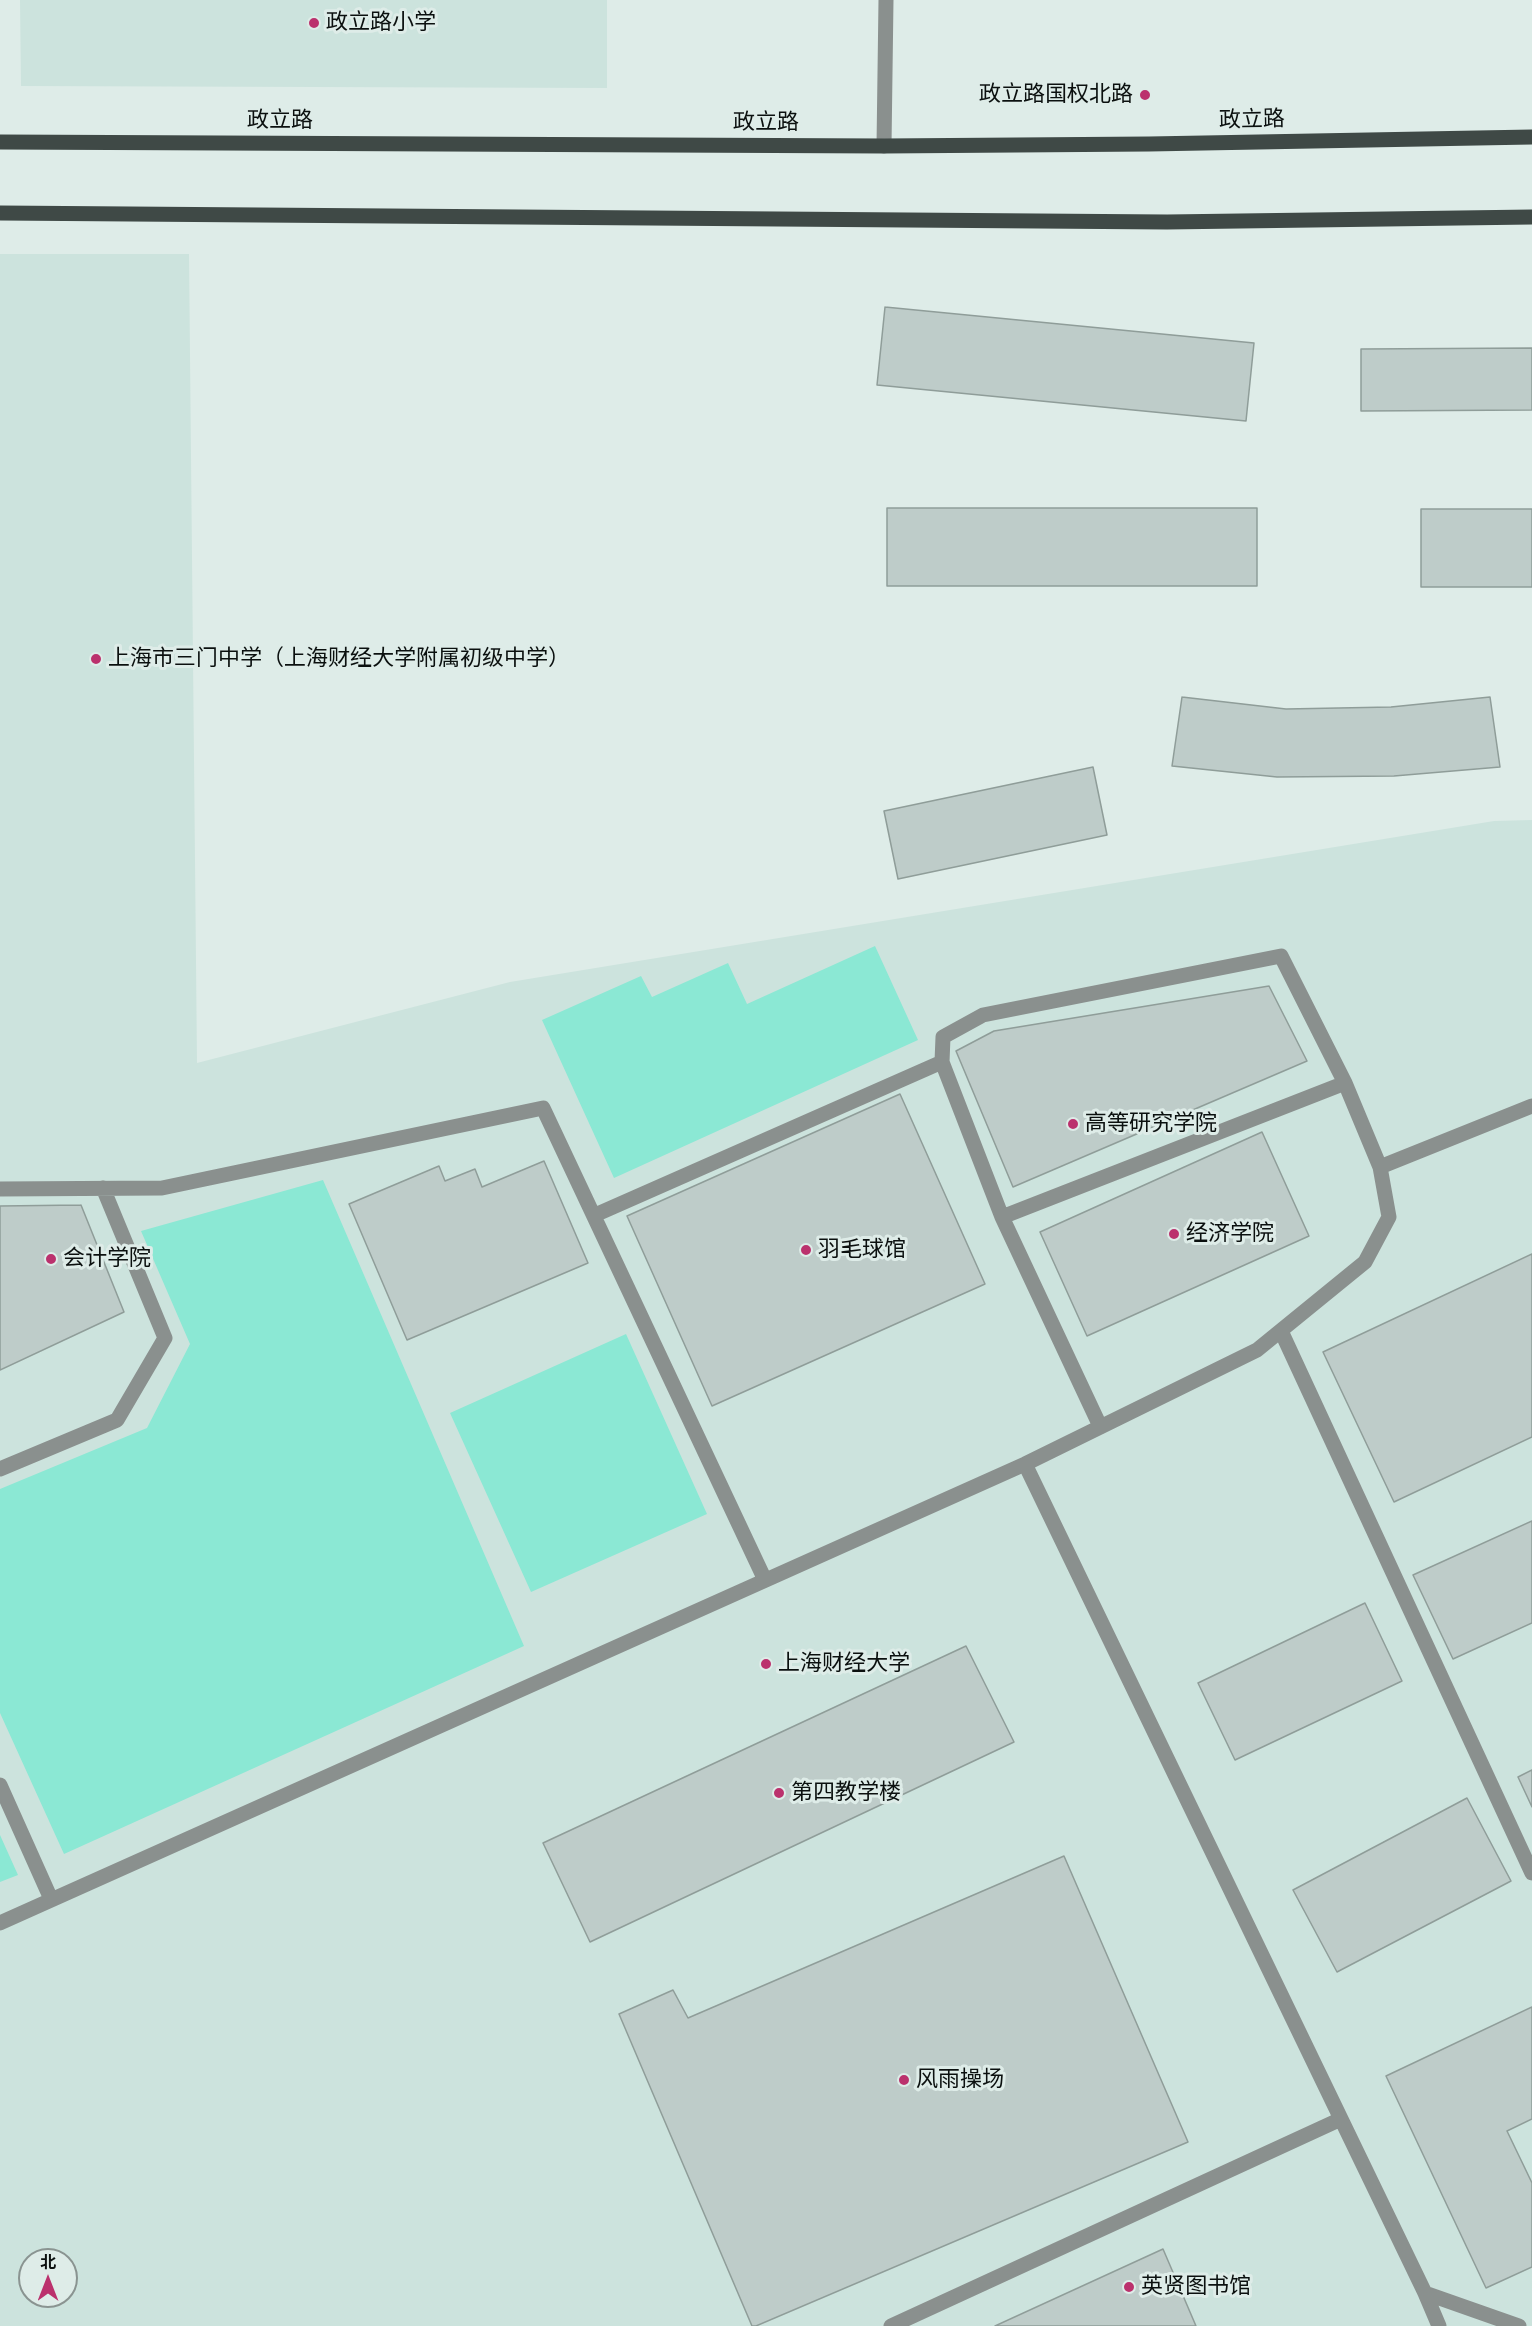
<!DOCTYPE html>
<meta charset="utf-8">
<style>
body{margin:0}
#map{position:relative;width:1532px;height:2326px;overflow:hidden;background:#deece8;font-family:"PT Sans Narrow","Noto Sans SC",sans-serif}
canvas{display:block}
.north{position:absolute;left:18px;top:2248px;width:60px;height:60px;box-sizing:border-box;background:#deece8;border:2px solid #8a9491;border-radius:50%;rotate:0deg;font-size:16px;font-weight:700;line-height:24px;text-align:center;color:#0b100f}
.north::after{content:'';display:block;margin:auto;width:21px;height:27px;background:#bb316d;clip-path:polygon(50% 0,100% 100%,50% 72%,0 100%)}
</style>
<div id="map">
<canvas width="1532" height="2326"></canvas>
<div class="north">北</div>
</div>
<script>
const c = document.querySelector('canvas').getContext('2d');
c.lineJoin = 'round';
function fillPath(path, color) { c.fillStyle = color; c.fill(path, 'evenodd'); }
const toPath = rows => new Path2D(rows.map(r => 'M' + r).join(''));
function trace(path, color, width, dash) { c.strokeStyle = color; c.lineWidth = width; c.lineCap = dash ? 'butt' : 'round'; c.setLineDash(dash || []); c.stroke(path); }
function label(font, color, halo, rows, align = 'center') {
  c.font = font + ' "PT Sans Narrow","Noto Sans SC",sans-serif'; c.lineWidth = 6; c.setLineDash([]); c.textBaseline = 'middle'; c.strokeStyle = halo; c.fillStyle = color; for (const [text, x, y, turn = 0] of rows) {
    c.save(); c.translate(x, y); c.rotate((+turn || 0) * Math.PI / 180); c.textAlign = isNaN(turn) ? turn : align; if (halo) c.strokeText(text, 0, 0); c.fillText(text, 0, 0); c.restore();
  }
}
fillPath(toPath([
 [20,0,607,0,607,88,21,86],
 [0,254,189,254,197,1063,510,982,1494,821,1532,820,1532,2326,0,2326],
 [30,2260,66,2260,66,2296,30,2296]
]), '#cce3dd');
fillPath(toPath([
 [875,946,918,1040,614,1178,542,1020,641,976,652,997,728,963,747,1004],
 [323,1180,524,1646,64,1854,0,1713,0,1489,147,1428,190,1344,141,1231],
 [626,1334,707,1514,531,1592,450,1413],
 [0,1835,18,1875,0,1882]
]), '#8be8d4');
const building = toPath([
 [885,307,1254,343,1246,421,877,385,885,307],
 [1532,348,1532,410,1361,411,1361,349,1532,348],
 [887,508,1257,508,1257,586,887,586,887,508],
 [1421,509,1532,509,1532,587,1421,587,1421,509],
 [1182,697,1286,709,1391,707,1490,697,1500,767,1394,776,1277,777,1172,766,1182,697],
 [1093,767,1107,835,898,879,884,811,1093,767],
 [1269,986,1307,1061,1013,1187,956,1051,994,1031,1269,986],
 [900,1094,985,1284,712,1406,627,1216,900,1094],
 [1262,1132,1309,1236,1087,1336,1040,1232,1262,1132],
 [544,1161,588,1263,407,1340,349,1204,439,1166,445,1181,475,1169,482,1187,544,1161],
 [81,1205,124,1312,0,1370,0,1206,81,1205],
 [1532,1254,1532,1437,1394,1502,1323,1352,1532,1254],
 [1532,1521,1532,1623,1453,1659,1413,1575,1532,1521],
 [1365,1603,1402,1681,1235,1760,1198,1683,1365,1603],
 [966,1646,1014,1742,590,1942,543,1843,966,1646],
 [1532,1770,1532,1807,1518,1777,1532,1770],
 [1467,1798,1511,1881,1337,1972,1293,1890,1467,1798],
 [1064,1856,1188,2142,756,2326,752,2326,619,2014,673,1990,688,2018,1064,1856],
 [1532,2007,1532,2119,1507,2131,1532,2183,1532,2267,1486,2288,1386,2076,1532,2007],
 [1163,2249,1196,2326,995,2326,1163,2249]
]);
fillPath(building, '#beccc9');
trace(building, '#8f9d99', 1.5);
trace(toPath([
 [884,146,886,0],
 [942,1062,1002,1217,1100,1426],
 [1380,1167,1532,1106],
 [0,1189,162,1188,543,1108,765,1580],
 [1002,1217,1345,1083],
 [1281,1331,1532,1873],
 [1025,1464,1425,2293,1439,2326],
 [0,1469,117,1420,165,1338,103,1188],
 [0,1785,51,1899],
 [0,1923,1025,1464,1257,1350,1365,1262,1389,1217,1380,1167,1345,1083,1281,956,983,1015,943,1037,942,1062,595,1215],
 [1425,2293,1519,2326],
 [891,2326,1341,2119]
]), '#8a908e', 15);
trace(toPath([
 [0,142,884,146,1149,144,1532,137],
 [0,213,1167,222,1532,217]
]), '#3f4946', 15);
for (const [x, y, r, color] of [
 [314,23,6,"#bb316d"],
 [1145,95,6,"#bb316d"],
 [96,659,6,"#bb316d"],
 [1073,1124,6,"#bb316d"],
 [1174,1234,6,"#bb316d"],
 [806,1250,6,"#bb316d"],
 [51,1259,6,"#bb316d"],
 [766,1664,6,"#bb316d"],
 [779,1793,6,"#bb316d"],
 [904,2080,6,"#bb316d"],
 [1129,2287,6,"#bb316d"]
]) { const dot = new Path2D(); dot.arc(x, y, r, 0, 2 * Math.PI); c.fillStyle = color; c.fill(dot); trace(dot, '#deece8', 2); }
label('22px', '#0b100f', '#deece8', [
 ["政立路小学",326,23],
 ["政立路国权北路",1133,95,"right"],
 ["上海市三门中学（上海财经大学附属初级中学）",108,659],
 ["高等研究学院",1085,1124],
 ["经济学院",1186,1234],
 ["羽毛球馆",818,1250],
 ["会计学院",63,1259],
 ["上海财经大学",778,1664],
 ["第四教学楼",791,1793],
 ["风雨操场",916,2080],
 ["英贤图书馆",1141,2287]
], 'left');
label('22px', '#0b100f', '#deece8', [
 ["政立路",1252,120,-1],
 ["政立路",280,121],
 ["政立路",766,123]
]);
</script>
